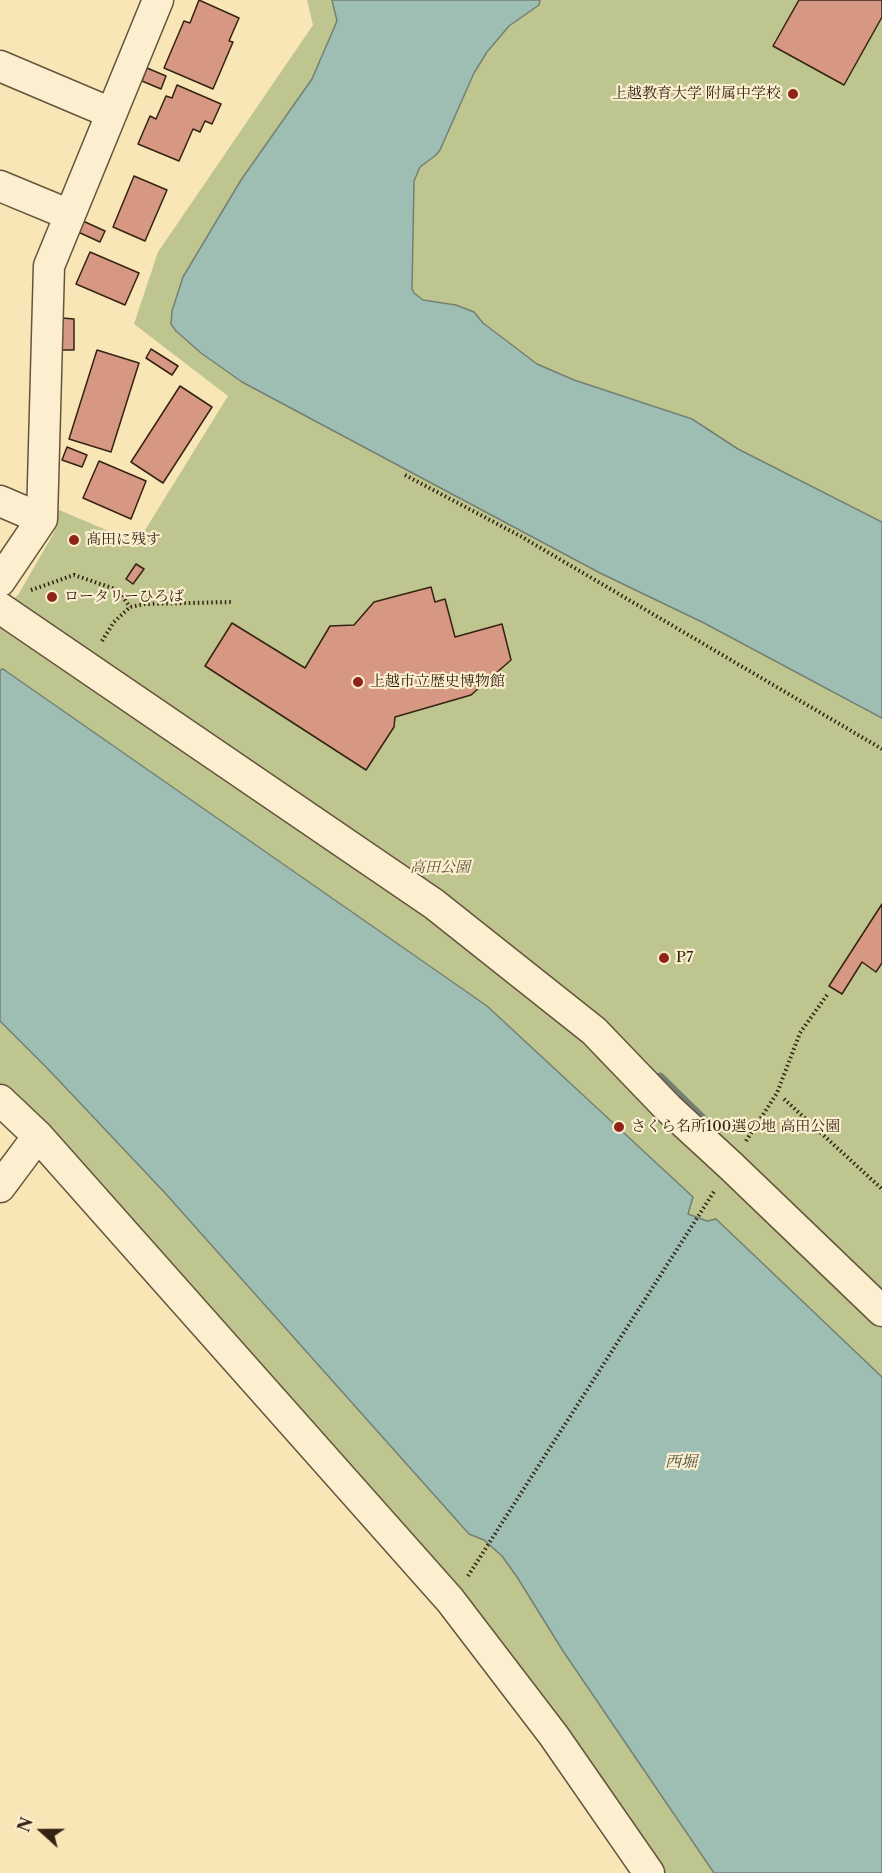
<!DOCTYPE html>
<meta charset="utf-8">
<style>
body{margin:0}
#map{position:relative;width:882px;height:1873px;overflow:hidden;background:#f9e6b7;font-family:"Libre Caslon Text",serif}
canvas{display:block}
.north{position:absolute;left:12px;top:1801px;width:60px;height:60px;-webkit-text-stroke:4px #fbefd0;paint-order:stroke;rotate:291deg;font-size:16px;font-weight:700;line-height:24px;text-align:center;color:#342313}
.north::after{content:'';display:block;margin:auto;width:21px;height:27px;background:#342313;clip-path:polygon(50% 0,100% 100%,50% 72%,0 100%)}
</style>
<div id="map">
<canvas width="882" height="1873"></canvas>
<div class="north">N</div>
</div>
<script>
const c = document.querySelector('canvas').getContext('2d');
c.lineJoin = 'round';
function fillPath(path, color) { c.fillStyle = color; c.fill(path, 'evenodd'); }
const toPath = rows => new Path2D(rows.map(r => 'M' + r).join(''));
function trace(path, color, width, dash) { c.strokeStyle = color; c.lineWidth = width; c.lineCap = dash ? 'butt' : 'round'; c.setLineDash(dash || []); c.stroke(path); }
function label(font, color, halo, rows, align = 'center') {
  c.font = font + ' "Libre Caslon Text","Noto Serif JP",serif'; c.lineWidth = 4.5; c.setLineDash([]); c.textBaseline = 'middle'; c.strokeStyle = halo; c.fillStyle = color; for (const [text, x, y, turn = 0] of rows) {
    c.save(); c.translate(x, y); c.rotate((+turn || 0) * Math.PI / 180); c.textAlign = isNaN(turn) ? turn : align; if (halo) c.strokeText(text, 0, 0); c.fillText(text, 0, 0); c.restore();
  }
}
fillPath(toPath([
 [307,0,882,0,882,1873,662,1873,46,1127,0,1084,0,611,18,595,55,531,57,509,137,543,228,396,134,324,158,252,313,25]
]), '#bec58e');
const water = toPath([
 [332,0,540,0,539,5,509,26,487,52,474,73,440,150,436,155,420,167,414,181,412,289,414,293,423,300,456,305,474,312,483,323,537,364,574,380,692,419,738,449,882,522,882,718,704,623,600,573,242,382,201,353,176,331,171,324,172,311,183,277,241,180,312,79,337,21,332,0],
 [3,669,487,1006,693,1197,688,1214,707,1221,716,1219,882,1377,882,1873,714,1873,563,1651,517,1577,502,1556,484,1540,469,1534,165,1193,48,1069,0,1021,0,670,3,669]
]);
fillPath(water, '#9ebeb3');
trace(water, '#748073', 1.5);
trace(toPath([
 [660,1077,716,1132]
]), '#748073', 9);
const building = toPath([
 [199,0,239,18,229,41,233,42,213,89,164,68,184,21,190,23,199,0],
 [799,0,882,0,882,17,844,85,773,46,799,0],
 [147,68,166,76,161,89,142,81,147,68],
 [177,85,221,104,212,124,205,121,200,132,193,129,179,161,138,144,150,116,156,119,166,96,172,98,177,85],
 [134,176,167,190,145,241,113,227,134,176],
 [83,221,105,231,100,242,78,232,83,221],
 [90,252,139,273,125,305,76,284,90,252],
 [62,318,74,319,74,350,62,350,62,318],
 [151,349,178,366,172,375,146,358,151,349],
 [97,350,139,363,111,452,69,439,97,350],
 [180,386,212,407,163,483,131,462,180,386],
 [67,447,87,455,82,467,62,460,67,447],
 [99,461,146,481,131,519,83,498,99,461],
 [136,564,144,569,133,584,126,579,136,564],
 [431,587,435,602,445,599,455,637,502,624,511,660,471,695,395,717,394,727,366,770,205,666,232,623,305,668,330,626,354,625,374,602,431,587],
 [882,904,882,963,876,972,862,962,842,994,829,986,882,904]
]);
fillPath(building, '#d69883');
trace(building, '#342313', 1.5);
const minor = toPath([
 [0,66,111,113],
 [0,186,70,215],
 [0,501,42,519],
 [0,581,42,519,49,266,158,0],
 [0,608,434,904,594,1031,668,1108,731,1166,882,1311],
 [0,1100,38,1136,450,1600,554,1736,649,1873],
 [0,1187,38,1136]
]);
trace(minor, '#65543c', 33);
trace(toPath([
 [405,475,522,537,882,749],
 [31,590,74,575,118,590,130,607],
 [102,641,114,622,130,607,145,604,232,602],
 [784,1099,882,1189],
 [746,1141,777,1093,800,1033,827,995],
 [468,1576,715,1190]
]), '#342313', 4, [1.5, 3]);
trace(minor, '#fbefd0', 30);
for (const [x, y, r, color] of [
 [793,94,6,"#8f2418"],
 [74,540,6,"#8f2418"],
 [52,597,6,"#8f2418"],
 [358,682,6,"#8f2418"],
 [664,958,6,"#8f2418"],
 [619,1127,6,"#8f2418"]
]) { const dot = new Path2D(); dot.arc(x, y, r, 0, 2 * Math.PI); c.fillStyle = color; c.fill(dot); trace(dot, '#fbefd0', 2); }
label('15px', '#342313', '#fbefd0', [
 ["上越教育大学 附属中学校",781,94,"right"],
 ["髙田に残す",86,540],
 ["ロータリーひろば",64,597],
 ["上越市立歴史博物館",370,682],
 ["P7",676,958],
 ["さくら名所100選の地 高田公園",631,1127]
], 'left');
label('italic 15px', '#5d5438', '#fbefd0', [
 ["高田公園",440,868]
]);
label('italic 16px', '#545243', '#fbefd0', [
 ["西堀",681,1462]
]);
</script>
